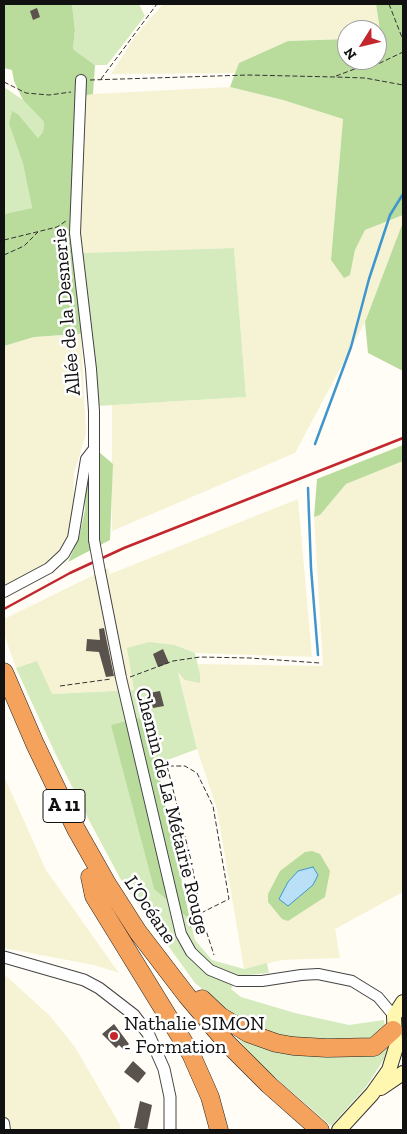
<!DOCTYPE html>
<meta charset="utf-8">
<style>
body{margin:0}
#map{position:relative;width:407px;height:1134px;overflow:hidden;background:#fffdf5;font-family:"Zilla Slab",serif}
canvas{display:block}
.frame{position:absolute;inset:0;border:5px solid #111;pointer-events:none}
.north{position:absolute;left:337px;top:20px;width:50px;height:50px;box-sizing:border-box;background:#fff;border:1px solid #a0a0a0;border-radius:50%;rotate:234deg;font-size:14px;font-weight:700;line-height:20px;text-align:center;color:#111}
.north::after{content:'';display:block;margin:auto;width:18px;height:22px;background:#c4262e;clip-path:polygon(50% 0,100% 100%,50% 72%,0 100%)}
</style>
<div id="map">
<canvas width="407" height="1134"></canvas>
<div class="frame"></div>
<div class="north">N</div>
</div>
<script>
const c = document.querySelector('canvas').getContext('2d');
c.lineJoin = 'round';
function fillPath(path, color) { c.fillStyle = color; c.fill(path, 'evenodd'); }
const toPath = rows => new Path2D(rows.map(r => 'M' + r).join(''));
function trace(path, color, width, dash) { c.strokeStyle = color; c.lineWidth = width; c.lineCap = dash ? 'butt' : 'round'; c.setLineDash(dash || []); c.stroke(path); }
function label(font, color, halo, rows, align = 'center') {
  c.font = font + ' "Zilla Slab",serif'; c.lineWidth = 5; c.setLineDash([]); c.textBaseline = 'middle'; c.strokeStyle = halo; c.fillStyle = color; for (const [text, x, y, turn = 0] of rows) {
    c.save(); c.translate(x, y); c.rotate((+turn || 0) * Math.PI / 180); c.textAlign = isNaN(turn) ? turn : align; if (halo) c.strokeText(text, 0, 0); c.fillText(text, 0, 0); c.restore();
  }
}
fillPath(toPath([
 [163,4,376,4,381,37,377,37,377,30,347,30,347,39,288,41,239,63,236,73,111,74,136,35],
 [230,87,283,100,343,119,331,260,350,275,355,250,365,230,403,215,403,222,365,322,295,453,112,531,112,405,246,397,234,248,82,253,78,213,83,96,93,94],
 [81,334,86,434,74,473,73,509,67,541,48,564,4,585,4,346,34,337],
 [403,461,403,892,335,929,340,958,282,960,244,969,217,809,197,749,178,670,200,674,198,664,323,666,314,517,320,515,346,484],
 [298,499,312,657,195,653,175,645,134,690,51,694,37,662,16,668,4,634,4,619,108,568,110,574],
 [4,776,46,870,119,973,94,965,4,948],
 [4,974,50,1016,75,1047,120,1125,120,1130,4,1130]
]), '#f6f3d4');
fillPath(toPath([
 [72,4,139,4,145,16,107,65,95,65,73,49,75,30],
 [4,87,23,100,44,122,43,132,38,138,19,115,9,124,23,164,32,208,4,214],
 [234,248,246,397,97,406,92,333,82,253],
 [149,642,175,645,195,653,200,674,200,683,185,680,178,672,197,749,157,764,143,717,112,726,154,889,190,920,195,940,212,960,244,969,267,963,269,973,238,976,231,989,241,997,295,1013,349,1025,384,1020,388,1053,366,1087,331,1126,262,1066,237,1038,239,1019,195,983,148,918,120,878,90,822,55,753,16,668,37,661,52,694,134,690,127,648]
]), '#d5ebbd');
fillPath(toPath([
 [6,4,72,4,75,30,73,49,95,65,93,94,83,96,78,213,92,333,34,337,4,346,4,214,32,208,23,164,9,124,12,111,19,115,38,138,43,132,44,122,23,100,14,81,12,70,4,68,4,7],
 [376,4,403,4,403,215,365,230,355,250,350,275,344,278,331,260,343,119,283,100,230,87,239,63,288,41,347,39,347,60,377,60,377,37,381,37],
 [403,222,403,371,368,353,365,322],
 [403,445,403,461,346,484,320,515,314,517,317,479],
 [99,452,113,464,110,540,68,562,79,538,85,510,86,485],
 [143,717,157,764,190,920,154,889,111,725],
 [312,851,320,854,330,871,325,897,288,921,282,919,268,902,268,894,280,871,305,852]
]), '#b9dc9c');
const water = toPath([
 [313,867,318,875,313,885,288,906,279,899,288,882,298,871,313,867]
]);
fillPath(water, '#b9e0f7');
trace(water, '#3f96cf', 1);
trace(toPath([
 [315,444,351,347,369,279,390,215,403,194],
 [308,488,311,568,318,655]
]), '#3f96cf', 2.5);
fillPath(toPath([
 [37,8,40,17,33,20,30,11],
 [104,628,114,676,106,677,99,652,86,651,87,639,100,640,99,629],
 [163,649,169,663,158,667,153,654],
 [160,691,164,706,153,708,149,693],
 [114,1024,129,1044,123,1049,119,1045,116,1048,102,1034],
 [133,1061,146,1073,138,1083,124,1072],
 [140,1101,152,1105,147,1130,134,1128]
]), '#5a524d');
const minor = toPath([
 [81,80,75,233,91,369,94,411,94,540],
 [100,572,121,678,181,934,191,952,210,970,237,981,262,981,301,975,318,974,352,981,378,997,394,1016],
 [4,592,49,568,64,554,73,538,86,459,93,450],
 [4,1123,5,1130]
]);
const tertiary = toPath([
 [4,957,84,980,99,988,134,1015,149,1035,164,1069,170,1097,170,1130]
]);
const secondary = toPath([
 [395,1039,394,1016,403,1002],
 [381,1088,403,1073],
 [339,1130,372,1094,389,1070,397,1044]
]);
const motorway = toPath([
 [4,672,35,744,76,829,106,882,138,932,187,996,226,1042,269,1085,320,1130],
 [90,877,94,896,191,1054,210,1097,219,1130],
 [202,999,220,1016,248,1033,276,1043,293,1046,327,1048,374,1047,393,1030]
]);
trace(minor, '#444', 12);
trace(tertiary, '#444', 13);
trace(secondary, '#333', 16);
trace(motorway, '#222', 19);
trace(toPath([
 [389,4,403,40],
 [336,76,360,67,380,63,403,52],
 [101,79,157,4],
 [90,80,248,75,335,77,365,78,403,85],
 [4,82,26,93,49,95,71,92],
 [4,240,57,227,66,221],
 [4,255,24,246,38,232],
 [130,677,173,661,200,657,250,658,320,663],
 [60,686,111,679],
 [201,913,229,899,213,806,197,773,185,766,167,766,191,860,201,913,202,918],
 [190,927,202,918,214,955]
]), '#333', 1, [5, 2.5]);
trace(minor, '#fff', 10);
trace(tertiary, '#fff', 11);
trace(secondary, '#fff6b0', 14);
trace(motorway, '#f5a25d', 18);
trace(toPath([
 [4,609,70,573,124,548,403,438]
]), '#c4262e', 2.5);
const minorBridge = toPath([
 [94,540,100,572]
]);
trace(minorBridge, '#444', 12, []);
trace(minorBridge, '#fff', 10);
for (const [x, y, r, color] of [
 [114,1036,5,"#c4262e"]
]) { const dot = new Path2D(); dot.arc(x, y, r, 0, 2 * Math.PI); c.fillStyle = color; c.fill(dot); trace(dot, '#fff', 2); }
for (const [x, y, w] of [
 [64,806,42]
]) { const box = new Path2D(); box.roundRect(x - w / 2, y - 16.5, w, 33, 4); c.fillStyle = '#fff'; c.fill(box); trace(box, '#111', 1); }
label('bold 19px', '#111', null, [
 ["A 11",64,806]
]);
label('20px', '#111', '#fff', [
 ["Allée de la Desnerie",67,312,-95],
 ["Chemin de La Métairie Rouge",172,811,76],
 ["L’Océane",150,910,56]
]);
label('20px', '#111', '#fff', [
 ["Nathalie SIMON",124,1024],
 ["- Formation",124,1047]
], 'left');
</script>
